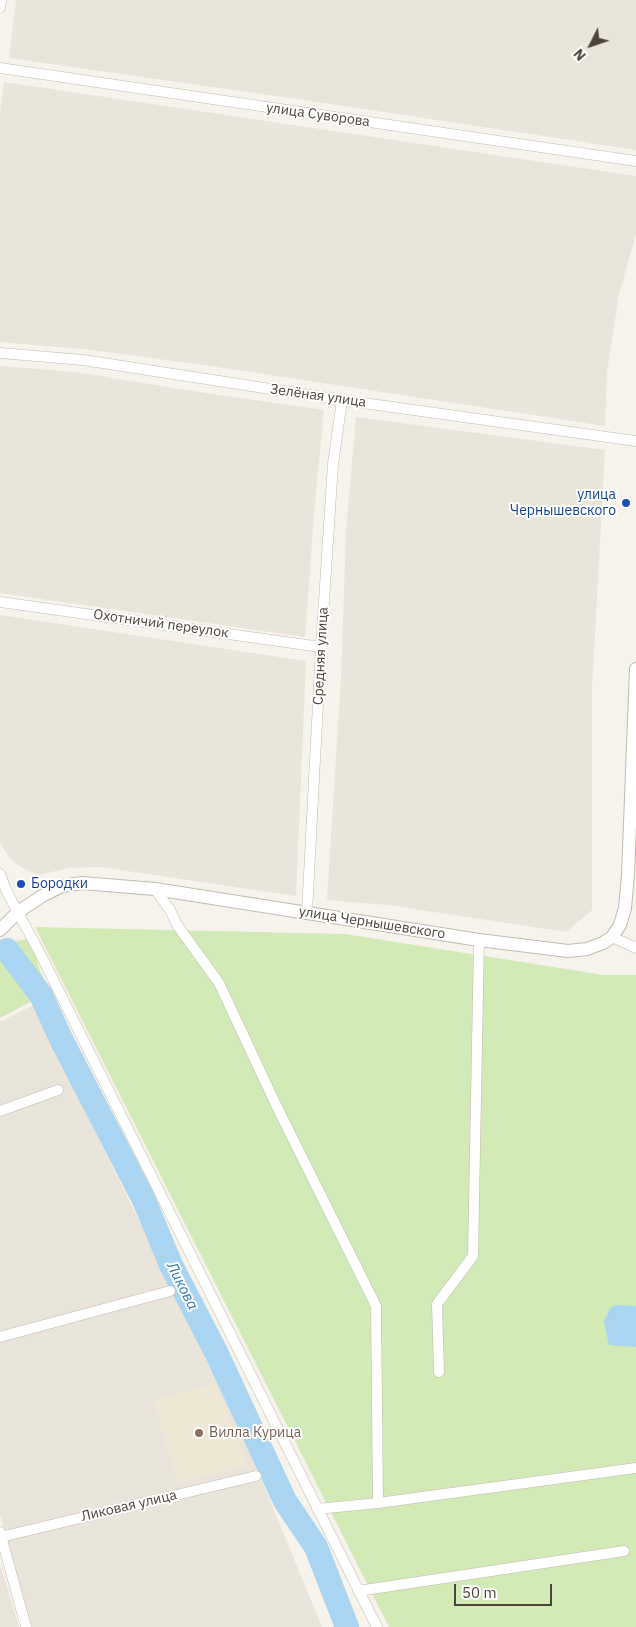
<!DOCTYPE html>
<meta charset="utf-8">
<style>
body{margin:0}
#map{position:relative;width:636px;height:1627px;overflow:hidden;background:#f6f3ec;font-family:"IBM Plex Sans",sans-serif}
canvas{display:block}
.north{position:absolute;left:566px;top:20px;width:50px;height:50px;-webkit-text-stroke:4px #fff;paint-order:stroke;rotate:229deg;font-size:14px;font-weight:700;line-height:20px;text-align:center;color:#4b4439}
.north::after{content:'';display:block;margin:auto;width:18px;height:22px;background:#4b4439;clip-path:polygon(50% 0,100% 100%,50% 72%,0 100%)}
.scale{position:absolute;left:454px;top:1584px;width:98px;height:22px;box-sizing:border-box;border:2px solid #4b4439;border-top:0;padding-left:6px;font-size:15px;line-height:18px;white-space:nowrap;color:#4b4439;-webkit-text-stroke:4px #fff;paint-order:stroke}
</style>
<div id="map">
<canvas width="636" height="1627"></canvas>
<div class="north">N</div>
<div class="scale">50 m</div>
</div>
<script>
const c = document.querySelector('canvas').getContext('2d');
c.lineJoin = 'round';
function fillPath(path, color) { c.fillStyle = color; c.fill(path, 'evenodd'); }
const toPath = rows => new Path2D(rows.map(r => 'M' + r).join(''));
function trace(path, color, width, dash) { c.strokeStyle = color; c.lineWidth = width; c.lineCap = dash ? 'butt' : 'round'; c.setLineDash(dash || []); c.stroke(path); }
function label(font, color, halo, rows, align = 'center') {
  c.font = font + ' "IBM Plex Sans",sans-serif'; c.lineWidth = 4; c.setLineDash([]); c.textBaseline = 'middle'; c.strokeStyle = halo; c.fillStyle = color; for (const [text, x, y, turn = 0] of rows) {
    c.save(); c.translate(x, y); c.rotate((+turn || 0) * Math.PI / 180); c.textAlign = isNaN(turn) ? turn : align; if (halo) c.strokeText(text, 0, 0); c.fillText(text, 0, 0); c.restore();
  }
}
fillPath(toPath([
 [16,0,636,0,636,150,304,100,9,58],
 [4,82,636,176,636,234,619,294,607,372,605,426,218,367,92,350,0,342,0,114],
 [0,366,75,372,205,393,324,410,315,503,305,637,0,593],
 [356,417,605,450,592,689,592,910,566,932,388,905,327,900,341,679,346,532],
 [0,615,306,661,296,896,100,867,69,868,38,875,19,866,8,856,0,842],
 [33,1005,175,1293,250,1452,322,1627,32,1627,0,1515,0,1022],
 [0,1564,19,1627,0,1627]
]), '#eae5da');
fillPath(toPath([
 [215,1383,248,1466,178,1483,153,1401]
]), '#efe8d6');
fillPath(toPath([
 [35,927,345,934,604,975,636,975,636,1627,389,1627],
 [28,939,33,947,40,971,73,1038,74,1050,72,1056,68,1059,64,1055,41,1009,34,1000,0,1018,0,951,17,941]
]), '#d2eab5');
fillPath(toPath([
 [617,1305,636,1306,636,1347,609,1345,604,1321,610,1308]
]), '#a9d4f2');
trace(toPath([
 [7,950,41,995,61,1039,144,1200,171,1265,217,1354,285,1501,316,1547,347,1627]
]), '#a9d4f2', 24);
const minor = toPath([
 [0,8,1,0],
 [0,68,636,161],
 [0,353,83,360,342,400,636,441],
 [0,602,321,647],
 [0,874,7,892,43,959,377,1627],
 [155,889,170,910,177,925,219,983,276,1105,376,1306,378,1503],
 [307,912,321,647,333,464,342,400],
 [612,937,636,948],
 [0,1111,58,1090],
 [0,1337,170,1291],
 [439,1372,437,1304,473,1256,479,940],
 [317,1509,378,1503,636,1468],
 [0,1532,26,1627],
 [1,1537,256,1476],
 [358,1591,624,1551]
]);
const tertiary = toPath([
 [0,930,18,912,42,896,62,886,82,883,155,889,479,940,568,951,587,949,603,943,612,937,620,925,625,908,628,875,636,669]
]);
trace(minor, '#c2bbae', 11);
trace(tertiary, '#c2bbae', 14);
trace(minor, '#fff', 10);
trace(tertiary, '#fff', 12);
for (const [x, y, r, color] of [
 [626,503,5,"#1a4fb4"],
 [21,884,5,"#1a4fb4"],
 [199,1433,5,"#8d6e63"]
]) { const dot = new Path2D(); dot.arc(x, y, r, 0, 2 * Math.PI); c.fillStyle = color; c.fill(dot); trace(dot, '#fff', 2); }
label('14px', '#4b4439', '#fff', [
 ["улица Суворова",318,115,8],
 ["Зелёная улица",318,396,8],
 ["Охотничий переулок",161,624,8],
 ["Средняя улица",321,656,-87],
 ["улица Чернышевского",372,923,9],
 ["Ликовая улица",129,1506,-13]
]);
label('14px', '#164399', '#fff', [
 ["улица",616,495],
 ["Чернышевского",616,511],
 ["Бородки",31,884,"left"]
], 'right');
label('14px', '#785e54', '#fff', [
 ["Вилла Курица",209,1433]
], 'left');
label('italic 15px', '#2e7ab2', '#fff', [
 ["Ликова",182,1286,63]
]);
</script>
